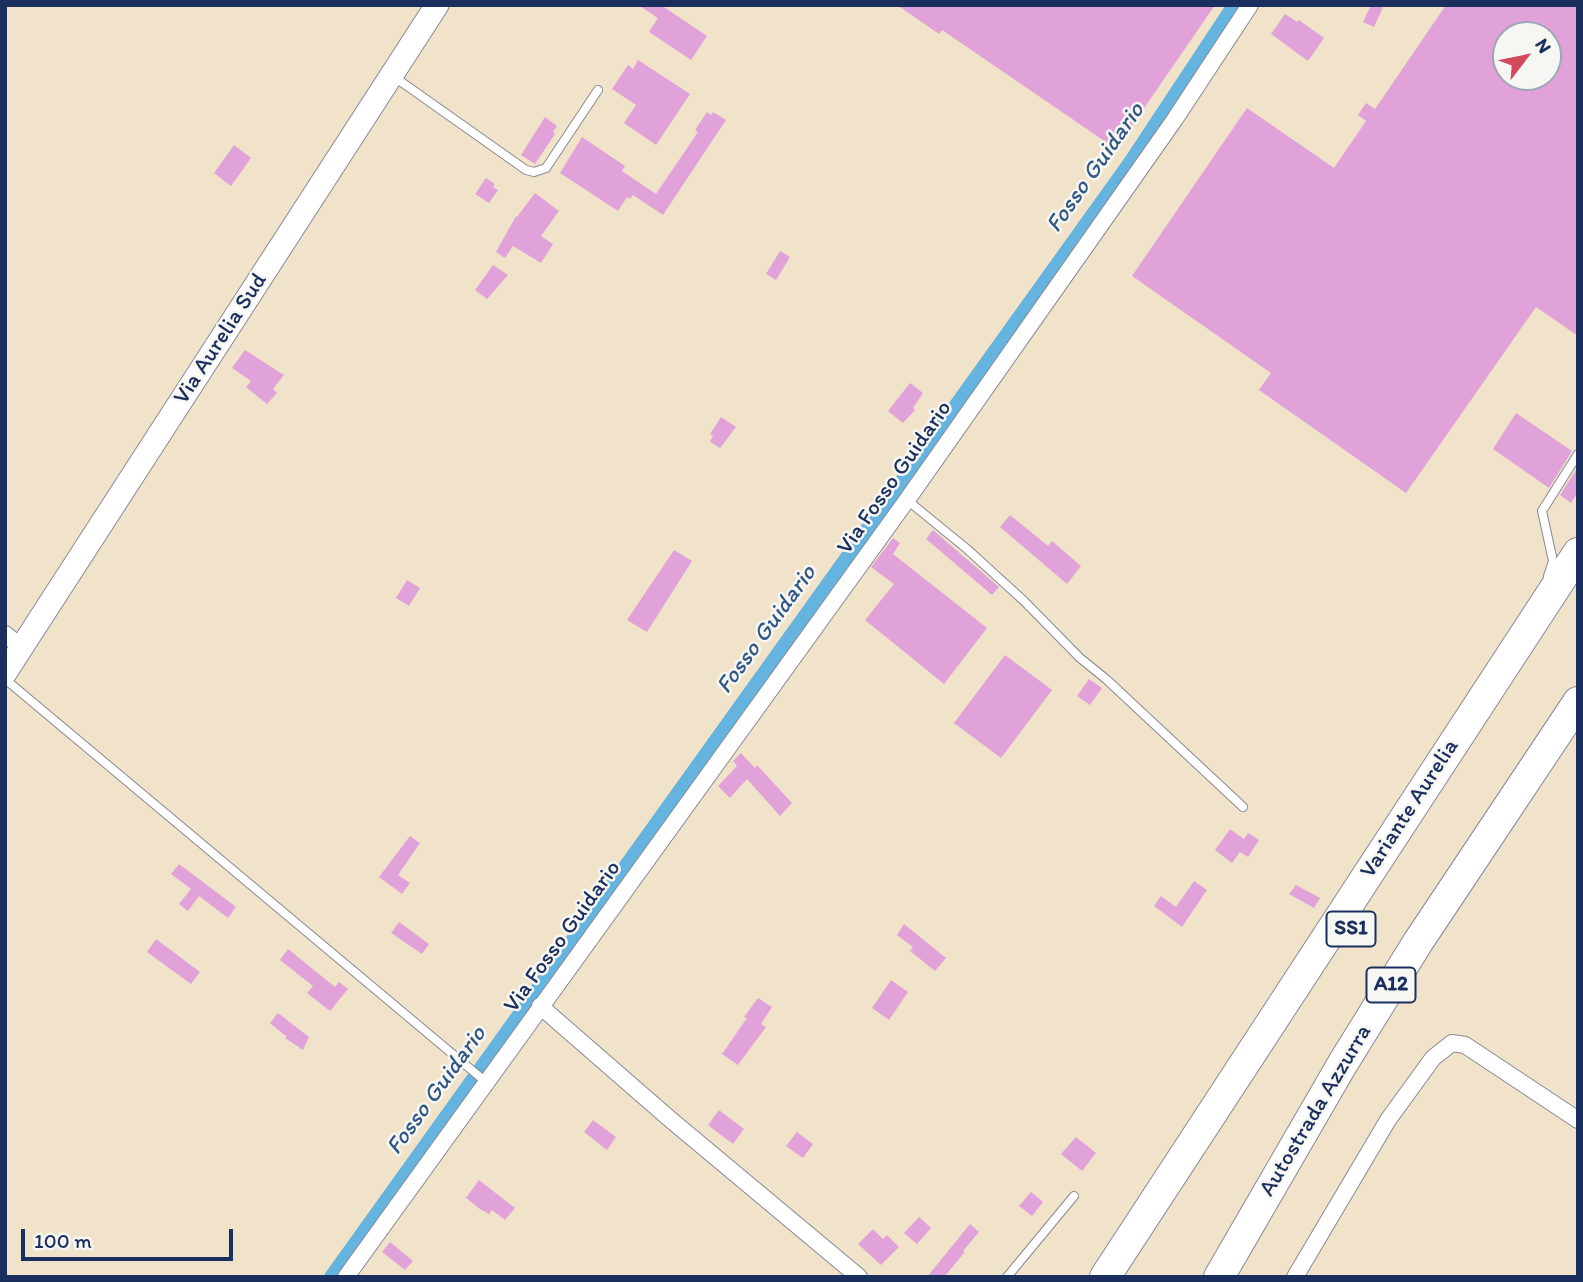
<!DOCTYPE html>
<style>
body{margin:0}
#map{position:relative;width:1583px;height:1282px;overflow:hidden;background:#f0e3c9;font-family:Itim,sans-serif}
canvas{display:block}
.frame{position:absolute;inset:0;border:7px solid #1b2f5e;pointer-events:none}
.north{position:absolute;left:1492px;top:21px;width:70px;height:70px;box-sizing:border-box;background:#f6f6f2;border:2px solid #9ea6b7;border-radius:50%;rotate:58deg;font-size:19px;font-weight:700;line-height:28px;text-align:center;color:#1b2f5e}
.north::after{content:'';display:block;margin:auto;width:24px;height:32px;background:#d1495b;clip-path:polygon(50% 0,100% 100%,50% 72%,0 100%)}
.scale{position:absolute;left:21px;top:1229px;width:212px;height:32px;box-sizing:border-box;border:4px solid #1b2f5e;border-top:0;padding-left:9px;font-size:21px;line-height:24px;white-space:nowrap;color:#1b2f5e;-webkit-text-stroke:5px #f6f6f2;paint-order:stroke}
</style>
<div id="map">
<canvas width="1583" height="1282"></canvas>
<div class="frame"></div>
<div class="north">N</div>
<div class="scale">100 m</div>
</div>
<script>
const c = document.querySelector('canvas').getContext('2d');
c.lineJoin = 'round';
const toPath = rows => new Path2D(rows.map(r => 'M' + r).join(''));
function trace(path, color, width, dash) { c.strokeStyle = color; c.lineWidth = width; c.lineCap = dash ? 'butt' : 'round'; c.setLineDash(dash || []); c.stroke(path); }
function fillPath(path, color) { c.fillStyle = color; c.fill(path, 'evenodd'); }
function label(font, color, halo, rows, align = 'center') {
  c.font = font + ' Itim,sans-serif'; c.lineWidth = 5; c.setLineDash([]); c.textBaseline = 'middle'; c.strokeStyle = halo; c.fillStyle = color; for (const [text, x, y, turn = 0] of rows) {
    c.save(); c.translate(x, y); c.rotate((+turn || 0) * Math.PI / 180); c.textAlign = isNaN(turn) ? turn : align; if (halo) c.strokeText(text, 0, 0); c.fillText(text, 0, 0); c.restore();
  }
}
trace(toPath([
 [331,1277,1131,161,1234,5]
]), '#64b4df', 14);
fillPath(toPath([
 [638,5,661,5,707,36,691,60,649,32,658,18],
 [897,5,1215,5,1116,149,942,30,939,34],
 [1371,5,1384,5,1374,27,1363,22],
 [1446,5,1578,5,1578,336,1536,307,1406,493,1259,390,1271,373,1132,276,1247,108,1334,168,1366,121,1358,115,1366,103,1375,109],
 [1506,35,1548,35,1548,77,1506,77],
 [1285,14,1297,22,1299,20,1324,38,1308,61,1271,34],
 [638,60,690,94,656,145,624,123,636,105,612,89,628,65,633,69],
 [707,112,711,115,713,112,726,120,663,215,633,195,630,199,627,197,618,211,560,173,582,137,625,166,622,171,656,194,698,132,695,130],
 [545,117,557,126,553,132,555,134,535,164,521,155],
 [234,145,251,158,231,186,214,173],
 [486,178,495,184,493,187,498,190,489,203,475,194],
 [535,193,559,211,541,236,553,244,541,263,513,246,505,258,496,252,516,216,517,217],
 [780,251,790,257,776,280,766,274],
 [493,265,508,275,487,299,475,290],
 [245,350,284,375,273,389,277,393,267,404,246,387,251,381,232,368],
 [910,383,923,393,913,408,915,410,903,423,888,411],
 [1516,413,1572,451,1549,488,1493,449],
 [721,417,736,427,720,448,710,442,713,436,710,434],
 [1578,467,1578,492,1571,503,1560,495],
 [1010,515,1048,546,1052,541,1081,566,1067,584,1000,527],
 [933,530,999,587,992,595,926,539],
 [893,538,900,543,893,554,987,628,944,684,865,620,894,584,871,567],
 [674,550,692,561,647,632,627,620],
 [407,580,420,588,409,606,396,598],
 [1005,655,1052,690,1001,758,954,723],
 [1089,679,1102,688,1090,705,1077,696],
 [741,753,755,768,757,765,792,803,780,816,747,779,730,798,718,786,737,766,733,761],
 [1230,829,1244,839,1248,833,1259,840,1248,857,1240,852,1232,863,1215,850],
 [410,836,420,843,398,875,410,883,402,894,379,877],
 [179,864,236,907,228,918,199,896,188,911,179,904,191,889,171,874],
 [1194,881,1207,890,1182,927,1154,906,1161,896,1176,907],
 [1296,885,1320,898,1314,908,1289,894],
 [399,922,429,944,422,954,391,933],
 [904,924,946,958,935,971,910,951,913,947,897,935],
 [156,939,200,972,191,984,147,952],
 [288,949,335,987,339,982,348,989,330,1011,307,993,313,986,280,960],
 [891,980,908,992,889,1020,872,1008],
 [758,998,772,1007,761,1024,766,1027,738,1065,722,1054,747,1018,744,1017],
 [278,1013,309,1037,303,1050,285,1038,287,1037,270,1023],
 [719,1110,744,1129,733,1144,708,1125],
 [593,1120,616,1137,607,1150,584,1132],
 [797,1132,813,1144,803,1158,786,1146],
 [1076,1137,1096,1153,1082,1171,1061,1154],
 [479,1180,515,1208,505,1220,492,1210,489,1214,480,1209,466,1198],
 [1031,1192,1043,1202,1032,1216,1019,1206],
 [919,1217,931,1228,917,1244,904,1233],
 [970,1224,979,1232,963,1251,965,1252,944,1277,927,1277],
 [873,1229,883,1239,887,1235,899,1247,881,1265,858,1244],
 [390,1242,413,1261,405,1270,382,1252]
]), '#e1a2d9');
const lane = toPath([
 [393,76,526,170,534,172,546,168,598,90],
 [907,500,967,549,1024,601,1080,658,1106,679,1243,807],
 [1548,576,1553,561,1542,511,1578,454],
 [5,679,486,1082],
 [1007,1277,1074,1196]
]);
const street = toPath([
 [5,634,21,647],
 [540,1006,671,1120,859,1277],
 [346,1277,907,500,1175,119,1250,5],
 [1295,1277,1388,1120,1433,1058,1452,1043,1465,1045,1578,1120]
]);
const secondary = toPath([
 [5,673,437,5]
]);
const highway = toPath([
 [1105,1277,1578,553],
 [1219,1277,1343,1063,1418,942,1578,702]
]);
trace(lane, '#868994', 10);
trace(street, '#868994', 18);
trace(secondary, '#868994', 25);
trace(highway, '#868994', 32);
trace(lane, '#fff', 8);
trace(street, '#fff', 16);
trace(secondary, '#fff', 23);
trace(highway, '#fff', 30);
for (const [x, y, w] of [
 [1351,929,49],
 [1391,985,49]
]) { const box = new Path2D(); box.roundRect(x - w / 2, y - 17.5, w, 35, 5); c.fillStyle = '#f6f6f2'; c.fill(box); trace(box, '#1b2f5e', 2); }
label('bold 21px', '#1b2f5e', null, [
 ["SS1",1351,929],
 ["A12",1391,985]
]);
label('23px', '#1b2f5e', '#f6f6f2', [
 ["Via Aurelia Sud",221,339,-57],
 ["Via Fosso Guidario",895,478,-55],
 ["Variante Aurelia",1410,809,-57],
 ["Via Fosso Guidario",563,937,-54],
 ["Autostrada Azzurra",1316,1111,-59]
]);
label('italic 24px', '#315785', '#f6f6f2', [
 ["Fosso Guidario",1096,168,-55],
 ["Fosso Guidario",767,630,-54],
 ["Fosso Guidario",437,1091,-54]
]);
</script>
